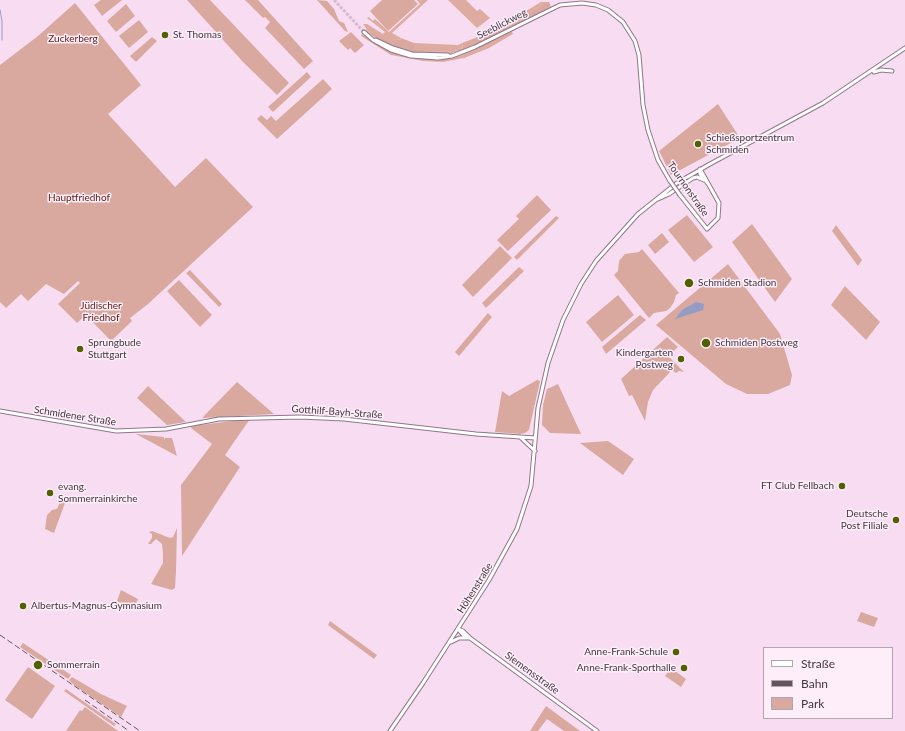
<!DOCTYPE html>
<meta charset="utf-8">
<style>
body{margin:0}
#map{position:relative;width:905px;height:731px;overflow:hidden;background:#f8ddf2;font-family:Lato,sans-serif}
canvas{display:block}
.legend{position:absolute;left:763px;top:647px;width:130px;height:72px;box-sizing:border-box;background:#feeefa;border:1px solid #b3a5b0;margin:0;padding:5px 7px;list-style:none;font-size:12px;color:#423840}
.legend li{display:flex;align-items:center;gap:8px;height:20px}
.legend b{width:20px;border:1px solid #b3a5b0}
</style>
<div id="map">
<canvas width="905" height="731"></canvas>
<ul class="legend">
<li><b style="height:5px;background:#fff"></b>Straße</li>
<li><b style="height:5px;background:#625560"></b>Bahn</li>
<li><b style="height:11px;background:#d9a99f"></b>Park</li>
</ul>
</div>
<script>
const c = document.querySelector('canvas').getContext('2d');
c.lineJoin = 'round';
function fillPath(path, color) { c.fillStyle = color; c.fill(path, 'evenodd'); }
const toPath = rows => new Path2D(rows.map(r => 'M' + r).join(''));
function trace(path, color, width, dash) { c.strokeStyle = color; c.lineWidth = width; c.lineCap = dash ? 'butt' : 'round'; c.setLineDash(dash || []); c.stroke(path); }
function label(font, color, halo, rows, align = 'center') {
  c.font = font + ' Lato,sans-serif'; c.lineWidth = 3; c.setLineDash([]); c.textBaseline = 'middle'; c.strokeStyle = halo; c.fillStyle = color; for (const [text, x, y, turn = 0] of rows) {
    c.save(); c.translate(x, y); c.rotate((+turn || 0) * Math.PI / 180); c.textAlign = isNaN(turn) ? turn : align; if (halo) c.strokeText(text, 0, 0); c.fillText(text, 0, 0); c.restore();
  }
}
fillPath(toPath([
 [101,0,122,0,102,16,94,5],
 [187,0,210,0,289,83,277,95,243,62],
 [245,0,258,0,313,61,304,69,265,28,270,22,265,17,263,18],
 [317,0,327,1,334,9,339,21,344,23,348,32,345,31],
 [382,0,414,0,418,4,388,31,370,11],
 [543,2,549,2,551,7,470,48,448,54,414,53,400,49,377,39,366,31,366,29,368,31,400,40,401,38,414,43,414,48,427,52,454,51,463,48,462,43,491,32,496,32,522,20,525,15,542,5],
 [75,3,141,85,108,114,175,187,206,158,253,207,148,304,130,318,132,321,111,341,86,315,77,323,58,304,80,283,78,281,64,294,46,284,28,301,21,294,6,308,0,302,0,65,38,36],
 [126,4,135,16,116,32,107,21],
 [139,20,148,32,129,48,119,36],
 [351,32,364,45,355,53,350,48,348,50,339,41],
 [152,37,157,41,136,62,130,56],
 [307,72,311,77,273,112,268,107],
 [323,79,332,89,277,139,257,119,261,115,267,120,271,116,276,121],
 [718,104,740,138,671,175,659,151],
 [537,195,551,210,508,251,497,240,519,219,516,216],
 [687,215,713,247,694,262,668,230],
 [556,216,559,218,517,260,514,257],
 [752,224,792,279,775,302,732,242],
 [836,225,862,260,858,266,832,231],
 [662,233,669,242,655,254,648,245],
 [500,246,512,258,473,297,462,285],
 [642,249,679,293,676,295,674,302,670,308,666,311,654,313,649,318,614,275,618,271,619,261,625,254,639,252],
 [728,264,780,334,792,375,790,385,768,394,747,394,726,384,656,325],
 [519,267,524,271,486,308,482,303],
 [190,270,222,304,219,307,186,273],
 [179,280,212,315,200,327,167,291],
 [845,286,880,322,866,340,831,305],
 [618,295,634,315,602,342,586,322],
 [488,313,492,317,459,356,455,352],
 [640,315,646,320,606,354,602,347],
 [667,337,678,347,668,356,684,372,679,371,676,373,672,370,653,390,648,402,645,421,632,395,629,396,621,379],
 [537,380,540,381,529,430,525,433,520,434,495,432,502,391,509,396],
 [237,382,274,414,202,418],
 [558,384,581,434,550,433,542,425,543,405,547,389],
 [148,386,186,422,167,425,137,398],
 [250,419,225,455,240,467,182,556,181,485,212,444,191,428,191,426],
 [136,434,164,437,164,440,165,438,172,438,177,456],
 [608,441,634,459,623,475,580,443],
 [62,497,66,500,54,533,45,529,47,515,52,510,57,509],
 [177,528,176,572,175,588,172,590,151,584,163,563,163,554,162,544,156,539,151,544,148,544,152,538,152,534,149,532,152,531,170,538,173,537],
 [121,590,138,599,133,610,117,601],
 [861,612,878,618,874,627,857,621],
 [330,621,377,655,374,659,328,625],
 [23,643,71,675,68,679,20,647],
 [28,667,55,686,32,719,5,700],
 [671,668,686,679,681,687,665,676],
 [72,677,101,694,127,706,121,717,74,685,69,680],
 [66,689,83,701,116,724,114,726,64,691],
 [546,706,580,731,585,731,564,731,547,719,538,731,530,731],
 [85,707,118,731,66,731,80,710,82,711]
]), '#d9a99f');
fillPath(toPath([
 [417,0,428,0,392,33,401,38,400,40,397,39,392,44,368,31,363,24,367,24,383,34,385,32,367,18,369,17,373,21,375,19,389,32,420,4],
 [448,0,466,0,477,11,480,9,490,18,477,28],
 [541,2,543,2,542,5,525,15,522,20,496,32,490,33],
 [511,30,513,34,489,48,464,58,443,62,423,61,391,55,361,36,362,34,391,51,416,58,438,59,464,53],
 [414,43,458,45,462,43,463,48,454,51,427,52,416,51,414,48]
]), '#ddaba0');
fillPath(toPath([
 [696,302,704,304,703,310,675,319,682,310]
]), '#949cc6');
trace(toPath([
 [0,10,2,21,2,40]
]), '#949cc6', 1);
trace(toPath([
 [334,0,364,32]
]), '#d4bcce', 3, [3, 1.5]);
const secondary = toPath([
 [364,32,373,40,391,50,411,56,438,58,452,56,475,47,560,5,582,3,596,5,608,10,623,22,635,41,639,55,643,105,648,130,658,160,670,181],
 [376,40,393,48,412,54,448,55],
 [874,72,881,70,892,71],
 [700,170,700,174,709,185],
 [680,195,707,229,718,218,719,203,700,169],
 [658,199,669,194,693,178,697,177,704,180],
 [0,411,116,431,166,429,219,419,300,417,344,419,476,434,535,438],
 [520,437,535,451],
 [458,629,463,631,470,638,597,731],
 [458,629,466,638],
 [451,642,459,638,470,638],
 [390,731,423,683,489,580,517,529,531,486,538,408,548,363,563,320,581,284,596,261,638,214,677,183,710,164,823,103,905,48]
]);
trace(secondary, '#8f778a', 5);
trace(secondary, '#fff', 3);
trace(toPath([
 [0,635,140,731],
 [85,700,129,731]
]), '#625560', 1, [6, 3]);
const secondaryBridge = toPath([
 [670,181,680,195]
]);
trace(secondaryBridge, '#8f778a', 5, []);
trace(secondaryBridge, '#fff', 3);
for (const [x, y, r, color] of [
 [165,35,4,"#526001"],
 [698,144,4,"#526001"],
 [689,283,5,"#526001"],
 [706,343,5,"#526001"],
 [80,349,4,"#526001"],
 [681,359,4,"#526001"],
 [842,486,4,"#526001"],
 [50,493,4,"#526001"],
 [896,520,4,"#526001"],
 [23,606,4,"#526001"],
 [676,652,4,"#526001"],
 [38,665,5,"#526001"],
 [684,668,4,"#526001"]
]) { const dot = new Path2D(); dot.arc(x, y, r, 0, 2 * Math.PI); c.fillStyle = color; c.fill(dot); trace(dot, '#feeefa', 1.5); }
label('10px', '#423840', '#feeefa', [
 ["Seeblickweg",502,24,-27],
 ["Tournonstraße",688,189,55],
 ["Gotthilf-Bayh-Straße",337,412,4],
 ["Schmidener Straße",75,416,9],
 ["Höhenstraße",475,588,-58],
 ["Siemensstraße",532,673,36]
]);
label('10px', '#423840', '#feeefa', [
 ["St. Thomas",173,35],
 ["Schießsportzentrum",706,138],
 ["Schmiden",706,150],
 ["Schmiden Stadion",698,283],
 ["Sprungbude",88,343],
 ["Stuttgart",88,355],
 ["Schmiden Postweg",715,343],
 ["Kindergarten",673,353,"right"],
 ["Postweg",673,365,"right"],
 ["FT Club Fellbach",834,486,"right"],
 ["evang.",58,487],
 ["Sommerrainkirche",58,499],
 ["Deutsche",888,514,"right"],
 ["Post Filiale",888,526,"right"],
 ["Albertus-Magnus-Gymnasium",31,606],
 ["Anne-Frank-Schule",668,652,"right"],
 ["Sommerrain",47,665],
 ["Anne-Frank-Sporthalle",676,668,"right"]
], 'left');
label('10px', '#5f2217', '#feeefa', [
 ["Zuckerberg",73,39],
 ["Hauptfriedhof",79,198],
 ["Jüdischer",101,306],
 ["Friedhof",101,318]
]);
</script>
